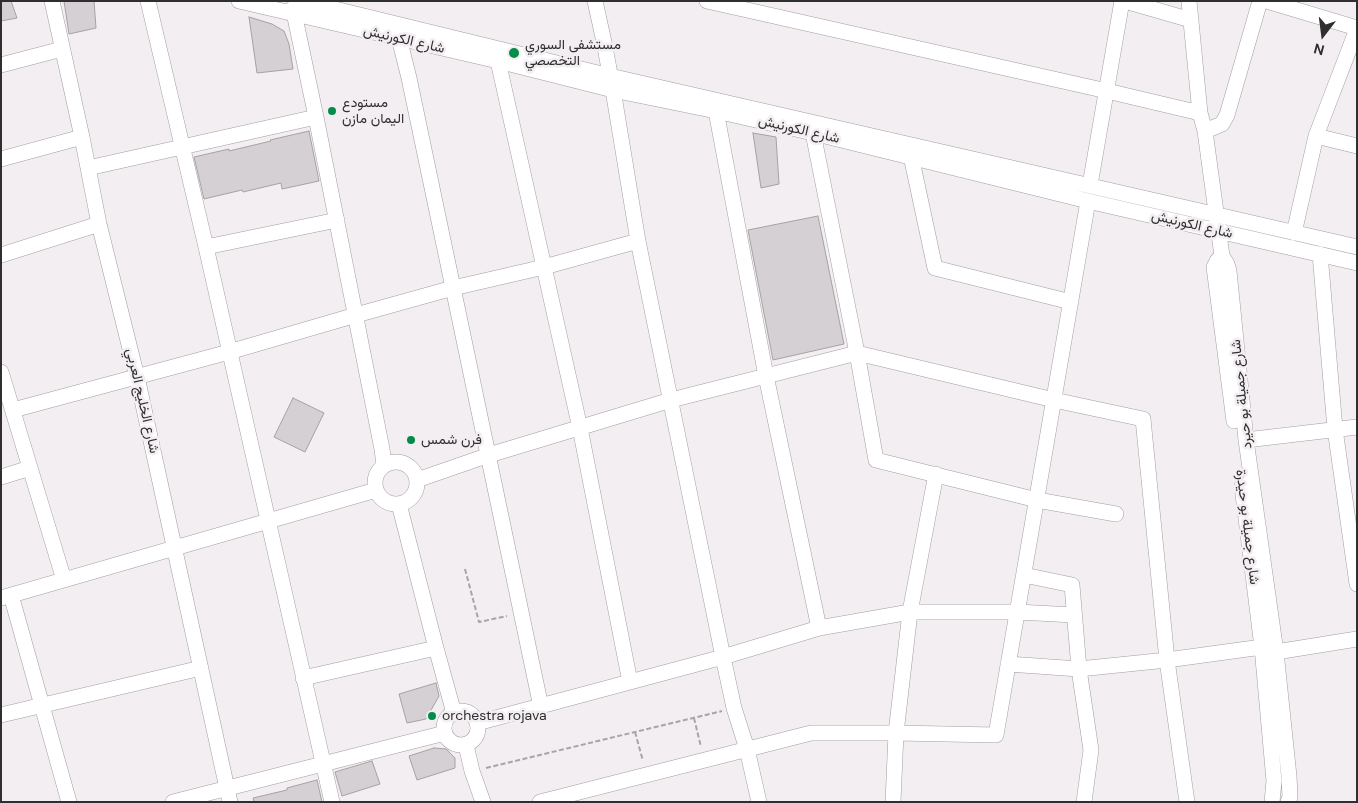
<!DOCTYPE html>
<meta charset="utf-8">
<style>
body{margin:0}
#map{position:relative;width:1358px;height:803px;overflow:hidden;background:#f2eef1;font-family:"DM Sans",sans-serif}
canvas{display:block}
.frame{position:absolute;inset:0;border:2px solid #302f30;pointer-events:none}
.north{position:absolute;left:1298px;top:10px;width:50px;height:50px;-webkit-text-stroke:4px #f2eef1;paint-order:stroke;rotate:195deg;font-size:14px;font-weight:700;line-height:20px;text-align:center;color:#302f30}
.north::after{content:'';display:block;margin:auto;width:18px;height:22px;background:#302f30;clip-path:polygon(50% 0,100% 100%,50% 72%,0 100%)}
</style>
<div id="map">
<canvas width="1358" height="803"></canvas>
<div class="frame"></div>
<div class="north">N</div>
</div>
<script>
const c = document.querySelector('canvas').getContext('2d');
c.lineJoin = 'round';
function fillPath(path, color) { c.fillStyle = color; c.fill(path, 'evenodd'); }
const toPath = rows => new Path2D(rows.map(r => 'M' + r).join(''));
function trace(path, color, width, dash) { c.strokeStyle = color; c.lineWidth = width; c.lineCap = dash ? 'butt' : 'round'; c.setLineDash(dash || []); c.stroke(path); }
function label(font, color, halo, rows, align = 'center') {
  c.font = font + ' "DM Sans",Vazirmatn,sans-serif'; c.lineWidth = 5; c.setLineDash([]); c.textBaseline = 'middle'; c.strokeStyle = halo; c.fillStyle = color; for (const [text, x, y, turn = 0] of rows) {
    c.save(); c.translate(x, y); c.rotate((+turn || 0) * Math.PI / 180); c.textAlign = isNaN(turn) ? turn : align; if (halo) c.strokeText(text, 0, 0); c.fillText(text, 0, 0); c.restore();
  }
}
const building = toPath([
 [1,1,11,1,17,18,1,21,1,1],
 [64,1,94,1,96,28,69,34,64,1],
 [249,17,272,24,284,31,289,44,293,69,257,73,249,17],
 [309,131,319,181,282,189,281,183,243,192,242,190,204,199,194,157,229,149,229,151,271,141,270,140,309,131],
 [753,133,776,137,779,184,761,188,753,133],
 [818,216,844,344,773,360,748,230,818,216],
 [293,398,324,413,305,452,274,437,293,398],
 [436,683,439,696,426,719,407,723,399,694,436,683],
 [434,748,446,749,455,758,455,768,417,780,409,756,434,748],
 [372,761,380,784,342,796,335,772,372,761],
 [317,780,322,802,254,802,253,798,287,790,287,788,317,780]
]);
fillPath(building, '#d4d0d3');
trace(building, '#a5a1a4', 1);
const minor = toPath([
 [52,1,82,137,99,224,137,377,230,802],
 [148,1,206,247,332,802],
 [239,1,498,61,613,90,716,111,813,133,1088,201,1357,263],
 [302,1,610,76,1357,247],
 [595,1,604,42,613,90,638,241,723,657,734,708,747,749,759,802],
 [707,1,1107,91,1200,113],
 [1125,1,1191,20],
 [1189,1,1200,113,1205,131,1222,256,1227,264,1229,271,1246,440,1276,652,1289,776,1290,797,1288,802],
 [1267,1,1357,28],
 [293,8,316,117,382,449,384,465],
 [399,38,409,78,541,707],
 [498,61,580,428,630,682],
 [1,65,62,49],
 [716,111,766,376,819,628],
 [1205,131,1222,124,1227,115,1260,1],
 [813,133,857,353,876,460,1037,500,1116,514],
 [1316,136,1357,146],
 [911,156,935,268,1071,302],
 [1,159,82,137],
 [88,168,316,117],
 [1090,185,1122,1],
 [1294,233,1316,136,1357,29],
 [206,247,337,220],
 [1320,254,1335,429,1357,584],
 [1,255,99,224],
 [1222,256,1217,261,1214,267,1234,421],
 [1,372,64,580],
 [13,410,229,352,356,315,453,288,544,267,638,241],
 [1246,440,1357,427],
 '375 483a21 21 0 1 1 42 0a21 21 0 1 1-42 0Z',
 [1,477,30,468],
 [417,480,489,455,671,400,857,353,1054,400,1143,419,1167,660,1187,802],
 [1242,486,1262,647,1274,781,1272,802],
 [399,504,436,648,454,713],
 [1024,575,1072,585,1079,669,1091,750,1084,802],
 [11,595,69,802],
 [1,598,376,490],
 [1276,652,1357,639],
 [1008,664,1079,669,1167,660,1262,647],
 [303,678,436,648],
 '444 728a17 17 0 1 1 34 0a17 17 0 1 1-34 0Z',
 [1,715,201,668],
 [477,723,723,657,819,628,910,612,1017,612,1074,615],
 [466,745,472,771,483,802],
 [173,802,445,733],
 [540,802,811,733,896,733,996,735,1088,201],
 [893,802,896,733,910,612,936,474]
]);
trace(minor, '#a29ea1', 16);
trace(toPath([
 [465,569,479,622,507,616],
 [694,718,701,747],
 [635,732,643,761],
 [486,768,722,711]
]), '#a8a5a8', 2, [5, 2.5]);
trace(minor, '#fff', 15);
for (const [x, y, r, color] of [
 [514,53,6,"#038c4a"],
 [332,111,5,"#038c4a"],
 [411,440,5,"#038c4a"],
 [432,716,5,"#038c4a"]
]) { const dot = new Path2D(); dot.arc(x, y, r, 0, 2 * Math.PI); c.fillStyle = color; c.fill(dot); trace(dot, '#f2eef1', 2); }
label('14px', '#302f30', '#f2eef1', [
 ["شارع الكورنيش",404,40,13],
 ["شارع الكورنيش",799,130,13],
 ["شارع الكورنيش",1192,225,13],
 ["شارع جميلة بو حيرد",1242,394,-96],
 ["شارع الخليج العربي",142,401,77],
 ["شارع جميلة بو حيدرة",1247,527,83]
]);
label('14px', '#302f30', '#f2eef1', [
 ["مستشفى السوري",525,45],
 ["التخصصي",525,61],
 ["مستودع",342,103],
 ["اليمان مازن",342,119],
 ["فرن شمس",421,440],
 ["orchestra rojava",442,716]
], 'left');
</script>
